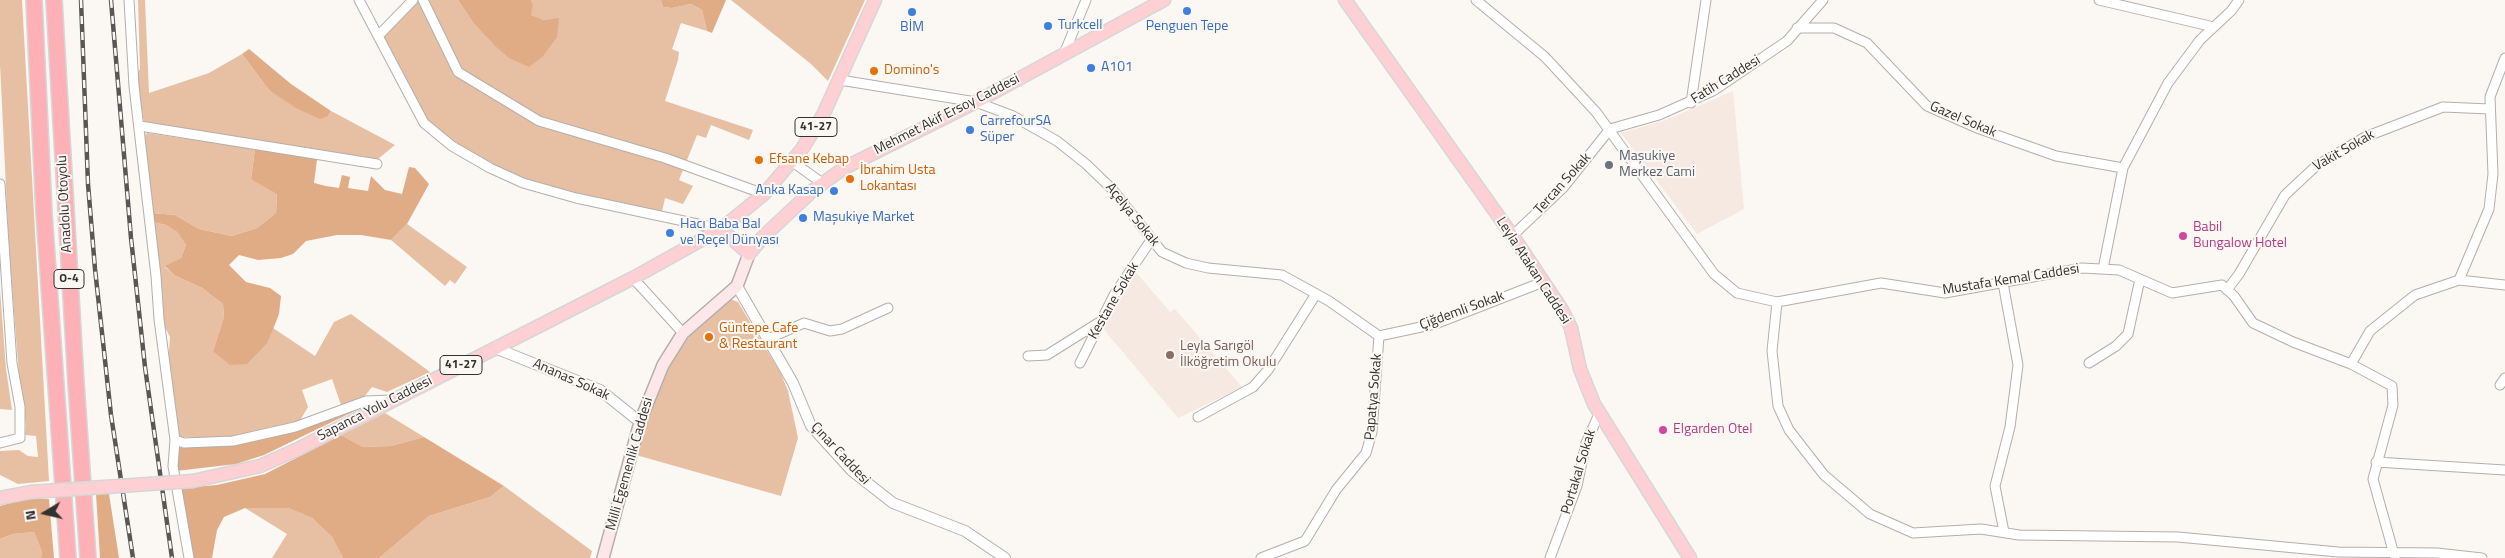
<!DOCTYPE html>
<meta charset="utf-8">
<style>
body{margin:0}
#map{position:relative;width:2505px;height:558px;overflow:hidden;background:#fbf7f3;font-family:"Titillium Web",sans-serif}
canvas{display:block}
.north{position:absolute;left:20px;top:488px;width:50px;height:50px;-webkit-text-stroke:4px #fbf7f3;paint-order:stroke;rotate:261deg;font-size:14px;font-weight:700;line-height:20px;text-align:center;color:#333130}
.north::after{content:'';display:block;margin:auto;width:18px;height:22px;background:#333130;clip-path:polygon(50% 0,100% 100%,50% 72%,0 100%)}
</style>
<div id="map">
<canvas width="2505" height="558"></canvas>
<div class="north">N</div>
</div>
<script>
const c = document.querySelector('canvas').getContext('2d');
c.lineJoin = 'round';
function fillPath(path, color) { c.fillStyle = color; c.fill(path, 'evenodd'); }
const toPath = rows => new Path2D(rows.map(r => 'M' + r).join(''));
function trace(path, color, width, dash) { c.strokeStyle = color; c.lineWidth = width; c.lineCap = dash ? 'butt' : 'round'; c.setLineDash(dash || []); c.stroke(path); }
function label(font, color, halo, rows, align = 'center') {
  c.font = font + ' "Titillium Web",sans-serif'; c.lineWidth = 4; c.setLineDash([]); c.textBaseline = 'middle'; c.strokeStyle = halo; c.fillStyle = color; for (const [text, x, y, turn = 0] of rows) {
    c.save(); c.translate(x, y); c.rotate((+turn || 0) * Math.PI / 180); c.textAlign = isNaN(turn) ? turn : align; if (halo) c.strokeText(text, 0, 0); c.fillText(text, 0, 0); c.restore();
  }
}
fillPath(toPath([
 [1733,91,1744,209,1697,234,1621,133,1666,120],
 [1135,271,1170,312,1175,309,1242,387,1178,418,1101,326,1112,305]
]), '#f5e9e1');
fillPath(toPath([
 [0,0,22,0,49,481,18,484,0,475,0,451,19,450,28,456,38,457,36,436,25,435,26,426,19,374,9,250,0,64],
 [138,0,145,0,149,93,209,73,242,54,269,90,328,116,331,111,395,145,378,159,144,122,137,84,138,73,140,69],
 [413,0,458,0,474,24,493,44,559,19,544,20,530,15,533,4,531,0,661,0,663,7,672,8,691,4,702,10,707,31,681,23,672,49,679,52,678,60,665,101,753,130,749,140,711,125,706,138,697,135,679,180,693,186,683,204,665,198,661,216,563,195,490,168,424,123,378,36],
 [731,0,865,0,828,81,811,64],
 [147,133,255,149,251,178,277,193,276,213,257,228,232,236,199,229,175,215,152,213,145,135],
 [153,222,166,225,177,232,186,245,181,258,165,267,174,275,202,288,223,304,224,317,213,351,268,342,273,328,315,356,334,322,351,314,430,372,387,392,372,387,364,397,341,405,332,379,302,390,308,407,299,422,229,438,179,437,168,365,170,337,164,325],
 [407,224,467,267,455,284,450,280,445,286,391,240],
 [0,290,6,369,12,410,0,409],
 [730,299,738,302,781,374,788,391,798,438,781,496,636,455,653,404,673,359,691,334],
 [385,413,424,437,391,446,363,447,341,435],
 [504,486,592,551,590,558,379,558,429,516,490,497],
 [245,508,288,508,312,518,332,537,343,558,272,558,287,534],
 [34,532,42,552,41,558,0,558,0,539,13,534]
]), '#e7bfa2');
fillPath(toPath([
 [458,0,531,0,533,4,531,15,544,20,559,18,557,37,543,56,529,67,509,58,493,44,474,24],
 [661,0,726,0,712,33,707,31,702,10,691,4,672,8,663,7],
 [249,49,291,84,331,111,328,116,320,119,296,108,269,90,242,54],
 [255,149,317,159,314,183,326,186,339,188,342,175,350,177,348,188,368,191,371,176,385,190,402,194,409,167,415,168,429,184,407,224,391,240,361,235,337,235,306,241,293,254,281,258,258,260,239,255,229,265,246,282,270,288,281,296,279,314,268,342,247,364,230,365,213,351,224,317,223,304,202,288,174,275,165,266,181,258,186,245,177,232,166,225,153,222,152,213,175,215,199,229,232,236,257,228,276,213,277,194,251,179],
 [367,405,264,455,236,464,176,471,177,448,217,446,281,435],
 [341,435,363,447,391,446,424,437,504,486,490,497,429,516,379,558,343,558,332,537,312,518,288,508,245,508,224,517,217,530,212,558,194,558,180,488,217,485,265,474],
 [96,494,109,494,119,558,100,558],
 [27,498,49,499,54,558,41,558,42,552,34,532,13,534,0,539,0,506]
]), '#e0ac85');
const minor = toPath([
 [129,0,134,86,156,276,159,319,175,440,184,443,233,441,295,427,366,401,392,400],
 [359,0,424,123,452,146,490,168,523,183,576,198,721,229],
 [423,0,458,72,539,121,665,158,764,194],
 [1476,0,1545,57,1596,112,1714,274,1737,293,1777,302,1881,283,1945,293,2082,268,2119,270,2172,293,2222,285,2234,296,2253,323,2293,342,2351,364,2392,386,2393,405,2373,479,2395,558],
 [2099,0,2214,27],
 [1797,28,1834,28,1867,43,1927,106,1977,128,2056,156,2123,168],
 [378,36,413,0],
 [1064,54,1086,0],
 [840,80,976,102,1013,116,1057,141,1086,164,1112,189,1162,252,1186,263,1208,268,1282,275,1329,301,1379,336],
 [1691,103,1706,0],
 [140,126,377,164],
 [793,162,822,183],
 [0,184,12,363,20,407,20,438,0,443],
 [1512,236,1563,188,1610,129,1659,115,1713,91,1787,41,1823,0],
 [2103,269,2123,168,2168,83,2200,40,2231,11,2239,0],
 [633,278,683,333],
 [2459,280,2489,209,2493,174,2490,97,2505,58],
 [2003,283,2018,365,2010,427,1995,486,2004,532],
 [2227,290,2239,274,2285,195,2316,166,2365,137,2443,107,2490,109],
 [1777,302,1772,351,1778,406,1789,430,1824,475,1870,514,1913,533,1981,529,2019,535,2178,537,2338,552,2437,553,2482,558],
 [1379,336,1435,324,1543,282],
 [768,339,804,323,830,331,842,329,888,308],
 [1028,356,1047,355,1098,323],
 [1080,363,1114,295,1151,240],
 [2089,363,2116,346,2128,334,2140,279],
 [2351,364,2370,331,2415,295,2459,280,2505,285],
 [2500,385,2505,378],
 [1198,417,1253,387,1268,370,1316,294],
 [175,440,173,466,189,558],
 [2376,462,2505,470],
 [1261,558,1305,541,1336,490,1366,453,1372,432,1379,336],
 [1550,558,1577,486,1586,443,1599,414]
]);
const tertiary = toPath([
 [737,286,793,383,811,426,852,471,893,503,965,531,1005,558],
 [495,348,600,390,640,422]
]);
const secondary = toPath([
 [603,558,640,422,663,365,683,333,737,286,749,254]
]);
const primary = toPath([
 [1345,0,1514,238,1562,310,1571,328,1580,369,1594,404,1690,558],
 [721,229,749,254,764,236,811,192,844,168,976,102,1164,0],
 [193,481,260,466,298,449,633,278,721,229,764,194,802,149,823,115,875,0],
 [0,498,31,492]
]);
const motorway = toPath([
 [34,0,44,213,68,558],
 [54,0,76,383,88,558]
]);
trace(minor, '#b3afac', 11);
trace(tertiary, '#b3afac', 12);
trace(secondary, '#b3afac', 14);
trace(primary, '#d6d6d6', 15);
trace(motorway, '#d6d6d6', 18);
trace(minor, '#fff', 9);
trace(tertiary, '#fff', 10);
trace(secondary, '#fee7e9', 11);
trace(primary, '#fed0d3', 12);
trace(motorway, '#fdb0b5', 15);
const rail = toPath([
 [81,0,88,184,95,269,111,415,133,558],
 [111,0,131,238,145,367,172,558]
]);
trace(rail, '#595755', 4.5);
trace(rail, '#fbf7f3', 2.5, [8]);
const primaryBridge = toPath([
 [31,492,193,481]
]);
trace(primaryBridge, '#d6d6d6', 15, []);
trace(primaryBridge, '#fed0d3', 12);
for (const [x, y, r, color] of [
 [1187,11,5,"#3f7fe0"],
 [912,12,5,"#3f7fe0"],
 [1048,26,5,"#3f7fe0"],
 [1091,68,5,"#3f7fe0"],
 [874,71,5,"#e8710a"],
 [970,130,5,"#3f7fe0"],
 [759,160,5,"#e8710a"],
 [1609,165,5,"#6b7280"],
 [850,179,5,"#e8710a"],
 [834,191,5,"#3f7fe0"],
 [803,218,5,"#3f7fe0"],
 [670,233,5,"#3f7fe0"],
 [2183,236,5,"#d1479c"],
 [709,337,5,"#e8710a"],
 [1170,355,5,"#8d6e63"],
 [1663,430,5,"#d1479c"]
]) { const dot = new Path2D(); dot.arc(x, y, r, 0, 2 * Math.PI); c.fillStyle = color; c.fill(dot); trace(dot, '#fbf7f3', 2); }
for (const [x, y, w] of [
 [816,127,42],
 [69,279,30],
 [461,365,42]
]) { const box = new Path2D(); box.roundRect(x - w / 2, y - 9.5, w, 19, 4); c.fillStyle = '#fbf7f3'; c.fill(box); trace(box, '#333130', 1); }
label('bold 12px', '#333130', null, [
 ["41-27",816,127],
 ["O-4",69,279],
 ["41-27",461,365]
]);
label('14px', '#366cbe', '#fbf7f3', [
 ["Turkcell",1058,26],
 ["Penguen Tepe",1187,27,"center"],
 ["BİM",912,28,"center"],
 ["A101",1101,68],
 ["CarrefourSA",980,122],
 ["Süper",980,138],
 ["Anka Kasap",824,191,"right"],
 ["Maşukiye Market",813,218],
 ["Hacı Baba Bal",680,225],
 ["ve Reçel Dünyası",680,241]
], 'left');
label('14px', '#c56008', '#fbf7f3', [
 ["Domino's",884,71],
 ["Efsane Kebap",769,160],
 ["İbrahim Usta",860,171],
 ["Lokantası",860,187],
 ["Güntepe Cafe",719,329],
 ["& Restaurant",719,345]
], 'left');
label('14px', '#333130', '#fbf7f3', [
 ["Fatih Caddesi",1726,80,-32],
 ["Mehmet Akif Ersoy Caddesi",947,115,-27],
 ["Gazel Sokak",1963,120,23],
 ["Vakit Sokak",2344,151,-30],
 ["Tercan Sokak",1563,184,-48],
 ["Anadolu Otoyolu",65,204,-93],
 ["Açelya Sokak",1132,215,51],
 ["Leyla Atakan Caddesi",1533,271,57],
 ["Mustafa Kemal Caddesi",2011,280,-9],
 ["Kestane Sokak",1114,301,-60],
 ["Çiğdemli Sokak",1462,311,-20],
 ["Ananas Sokak",571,380,24],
 ["Papatya Sokak",1374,397,-85],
 ["Sapanca Yolu Caddesi",375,409,-27],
 ["Çınar Caddesi",840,454,47],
 ["Milli Egemenlik Caddesi",630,464,-74],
 ["Portakal Sokak",1579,472,-73]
]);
label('14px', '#5b616d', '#fbf7f3', [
 ["Maşukiye",1619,157],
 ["Merkez Cami",1619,173]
], 'left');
label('14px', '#b23c85', '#fbf7f3', [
 ["Babil",2193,228],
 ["Bungalow Hotel",2193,244],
 ["Elgarden Otel",1673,430]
], 'left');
label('14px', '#785e54', '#fbf7f3', [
 ["Leyla Sarıgöl",1180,347],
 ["İlköğretim Okulu",1180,363]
], 'left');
</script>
